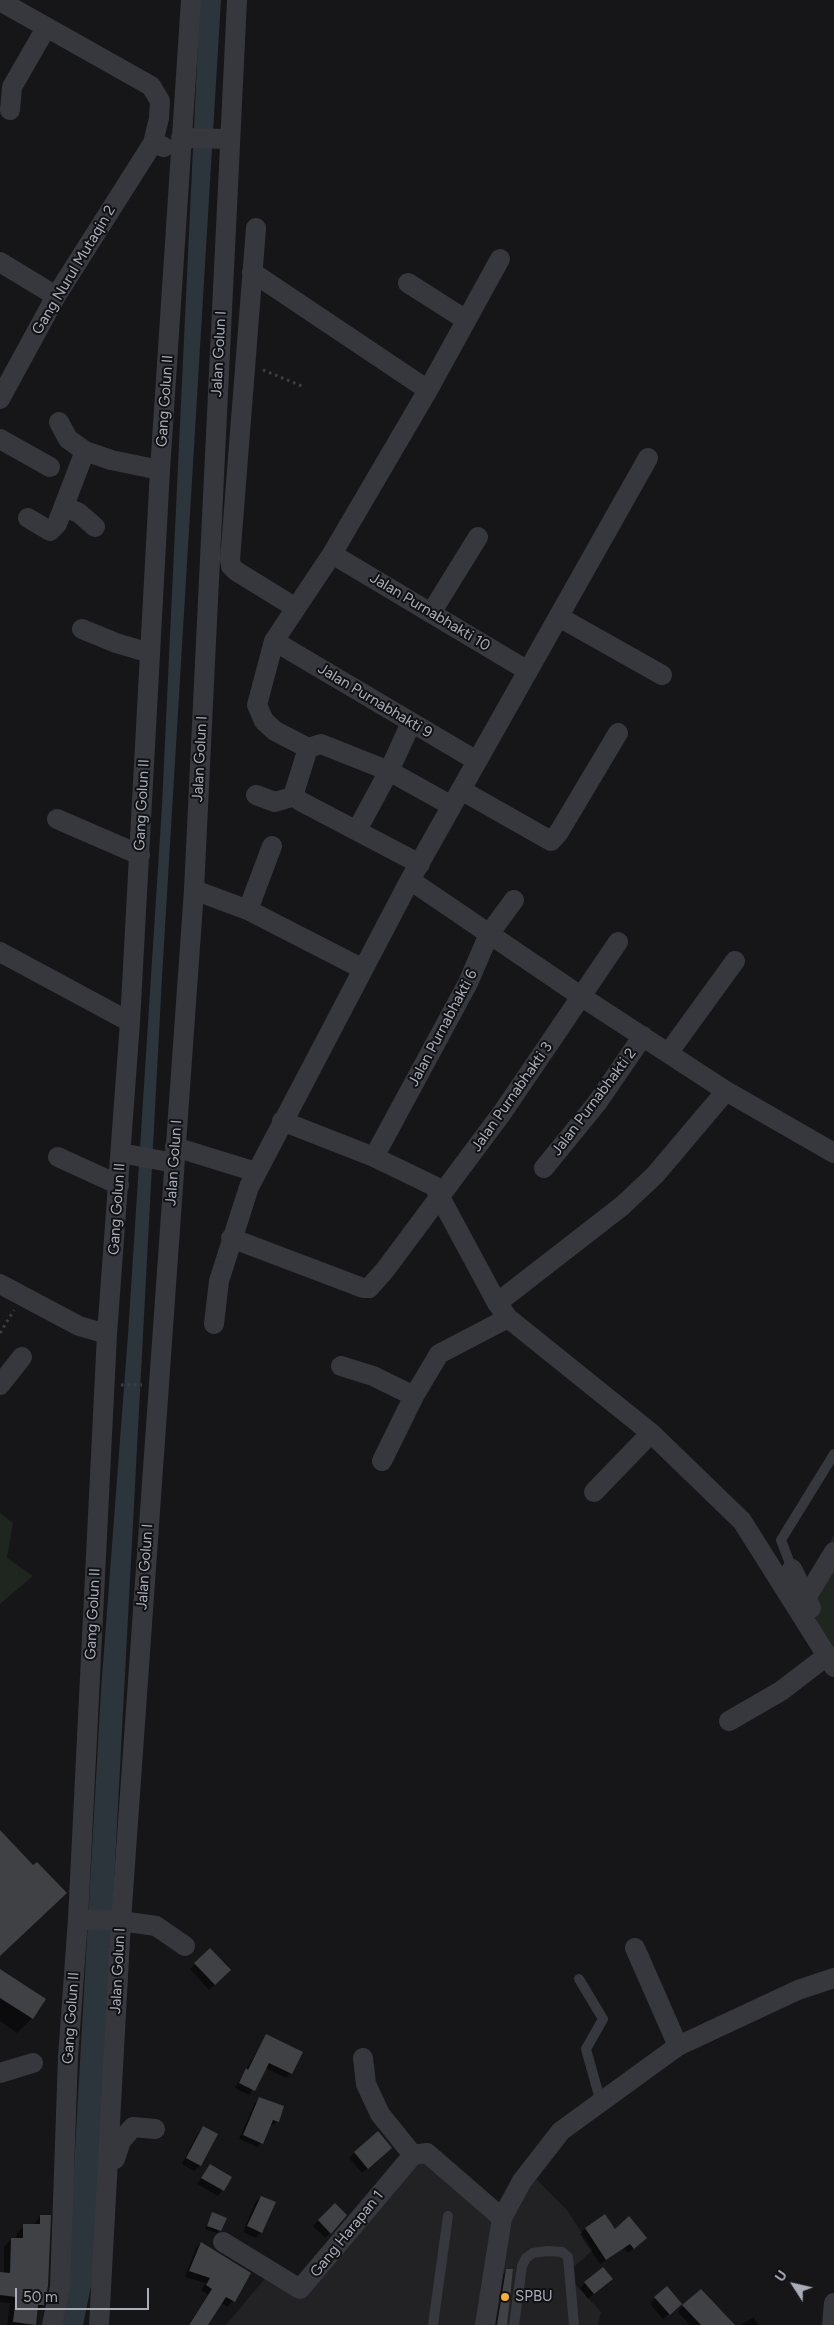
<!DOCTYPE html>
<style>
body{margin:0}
#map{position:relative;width:834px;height:2325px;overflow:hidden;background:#161618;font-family:Figtree,sans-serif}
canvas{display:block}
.north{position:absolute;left:769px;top:2260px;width:50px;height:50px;-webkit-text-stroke:4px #111113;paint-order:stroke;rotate:305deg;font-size:14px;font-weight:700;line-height:20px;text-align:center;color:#a8adb8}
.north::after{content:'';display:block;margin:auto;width:18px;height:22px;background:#a8adb8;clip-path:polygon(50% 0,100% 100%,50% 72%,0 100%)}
.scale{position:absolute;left:15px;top:2288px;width:134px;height:22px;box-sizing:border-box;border:2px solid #a8adb8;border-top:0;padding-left:6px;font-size:15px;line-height:18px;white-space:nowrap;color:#a8adb8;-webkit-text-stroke:4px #111113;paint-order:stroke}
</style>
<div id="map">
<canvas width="834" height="2325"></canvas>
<div class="north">U</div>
<div class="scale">50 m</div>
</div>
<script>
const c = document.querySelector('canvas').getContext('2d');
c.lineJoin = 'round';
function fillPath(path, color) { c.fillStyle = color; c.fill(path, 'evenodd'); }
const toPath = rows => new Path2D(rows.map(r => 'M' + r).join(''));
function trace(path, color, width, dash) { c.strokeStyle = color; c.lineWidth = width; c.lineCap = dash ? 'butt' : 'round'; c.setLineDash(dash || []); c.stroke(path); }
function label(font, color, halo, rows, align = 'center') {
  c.font = font + ' Figtree,sans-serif'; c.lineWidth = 4; c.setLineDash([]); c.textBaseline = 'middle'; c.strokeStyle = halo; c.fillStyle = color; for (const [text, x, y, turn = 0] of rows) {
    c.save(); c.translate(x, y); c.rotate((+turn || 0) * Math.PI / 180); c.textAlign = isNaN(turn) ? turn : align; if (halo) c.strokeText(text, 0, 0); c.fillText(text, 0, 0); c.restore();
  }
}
fillPath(toPath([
 [422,2147,502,2214,535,2178,567,2210,593,2250,566,2274,601,2312,598,2325,226,2325,267,2276,301,2296]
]), '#222225');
fillPath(toPath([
 [0,1513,13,1523,7,1558,33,1576,0,1604],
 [834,1534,834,1671,798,1609]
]), '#1e261f');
fillPath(toPath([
 [200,0,221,0,162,977,93,2277,83,2325,60,2325,70,2239,101,1690,128,1335,162,805]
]), '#2c353c');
fillPath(toPath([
 [210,1950,224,1976,209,1990,190,1969],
 [0,1971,44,1999,32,2018,17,2033,0,2021],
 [267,2035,291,2073,286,2078,266,2068,249,2095,235,2088],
 [259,2099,277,2121,273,2125,270,2125,258,2147,239,2139,255,2103],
 [203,2128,200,2165,194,2171,182,2164,198,2133],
 [378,2132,385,2153,362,2173,349,2158],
 [210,2166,231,2178,218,2196,197,2184],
 [261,2197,261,2232,256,2238,243,2232,255,2203],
 [335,2205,330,2233,325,2238,313,2226],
 [213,2213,219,2230,217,2233,205,2229],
 [40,2216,43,2305,36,2312,35,2325,7,2325,10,2303,0,2302,0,2273,4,2274,4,2247,11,2239,16,2239,17,2233,24,2226,33,2226],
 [585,2229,614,2230,640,2243,628,2253,624,2248,600,2264,580,2234],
 [201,2243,249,2273,228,2307,221,2303,206,2325,188,2325,208,2295,201,2290,206,2283,185,2277,196,2248],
 [506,2270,506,2325,493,2325,501,2276],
 [585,2283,605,2284,588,2299,580,2288],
 [655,2298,675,2309,663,2319,650,2304],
 [683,2306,715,2325,690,2325,678,2312],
 [754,2317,758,2325,740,2325]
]), '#0007');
fillPath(toPath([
 [0,1830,33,1865,37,1862,67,1893,0,1956],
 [210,1948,231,1970,215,1985,194,1963],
 [0,1969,46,1999,33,2019,0,1998],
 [266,2034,303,2052,292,2074,269,2063,255,2091,239,2083,246,2068,248,2070],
 [259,2097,284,2106,279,2122,273,2120,263,2144,243,2135],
 [203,2126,218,2134,201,2166,186,2158],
 [378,2131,392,2148,368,2169,354,2152],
 [210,2164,232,2177,224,2191,201,2178],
 [261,2196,276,2202,262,2233,247,2226],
 [335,2203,347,2215,331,2234,318,2220],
 [212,2212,227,2218,221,2231,207,2226],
 [605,2214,615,2229,629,2216,647,2238,634,2249,630,2244,606,2260,585,2228],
 [40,2215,51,2215,48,2286,44,2305,38,2305,36,2325,13,2322,16,2297,0,2295,0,2272,10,2273,11,2238,23,2238,23,2224,40,2224],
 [201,2242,251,2273,235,2302,226,2297,208,2325,189,2325,212,2289,206,2285,210,2278,189,2271],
 [603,2267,613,2279,594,2294,584,2282],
 [506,2269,513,2269,507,2325,497,2325],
 [667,2286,682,2304,670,2315,654,2297],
 [701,2289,735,2325,701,2325,682,2305]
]), '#404145');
trace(toPath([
 [263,370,304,387],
 [0,1333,14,1310],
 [121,1385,142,1385]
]), '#3d3f44', 3, [2.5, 4]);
trace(toPath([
 [792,1569,781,1540,834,1454],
 [579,1979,603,2019,586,2049,601,2103],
 [433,2325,448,2216],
 [514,2325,522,2266,526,2258,533,2253,547,2251,562,2252,568,2257,574,2325]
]), '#37383d', 10);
trace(toPath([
 [0,1,151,86,160,101,159,118,153,143,164,147],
 [10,110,12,87,46,28],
 [181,138,229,139],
 [256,228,230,560,231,566,236,571,296,608],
 [0,262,56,296],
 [252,272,428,390],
 [408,283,466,320],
 [0,399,56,296,153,143],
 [59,422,68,439,85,451,111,460,160,470],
 [0,439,50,467],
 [65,507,79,513,95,527],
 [28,518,50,531,57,524,85,451],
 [332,554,528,671],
 [431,613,478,537],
 [559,617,662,675],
 [82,629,116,643,150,653],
 [274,641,477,761],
 [308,748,295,790,295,796,300,801,420,864],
 [461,790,551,841,559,832,618,733],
 [256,795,275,802,295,796],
 [452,806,389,771,321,744,308,748,275,731,264,721,257,705,274,641,332,554,428,390,500,259],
 [57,819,140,855],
 [357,830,389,771,411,723],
 [410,880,582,997,726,1091,834,1153],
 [194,890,248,910,363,969],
 [248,910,272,846],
 [0,952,130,1022],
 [669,1052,735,961],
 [282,1121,374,1157,434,1186,497,1303,508,1318,651,1433,742,1521,834,1667],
 [175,1147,256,1172],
 [121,1153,174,1163],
 [58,1157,119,1185],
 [374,1157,468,983,489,934,514,900],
 [544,1168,597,1103,643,1036],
 [231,1238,363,1288,369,1288,385,1270,502,1113,618,942],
 [0,1284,79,1326,107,1334],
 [497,1303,622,1206,655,1175,726,1091],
 [214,1324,219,1281,249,1187,410,880,648,458],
 [341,1366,373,1376,414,1396],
 [0,1385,22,1357],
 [382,1461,414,1396,439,1354,508,1318],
 [594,1492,651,1433],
 [792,1569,811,1608],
 [806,1598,834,1552],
 [729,1721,781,1691,828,1655],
 [78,1919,121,1921,156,1926,185,1946],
 [635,1948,678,2046],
 [363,2058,366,2084,380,2114,413,2155],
 [0,2073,33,2063],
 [413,2155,427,2153,502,2218],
 [115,2159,121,2141,133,2127,155,2129],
 [223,2242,300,2289,413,2155],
 [52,2325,60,2287,68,2057,78,1919,107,1334,130,1022,160,470,191,0],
 [99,2325,121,1921,194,890,237,0],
 [485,2325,502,2218,522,2181,561,2131,678,2046,798,1990,834,1978],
 [832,2325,834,2303]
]), '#37383d', 20);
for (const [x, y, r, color] of [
 [505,2297,5,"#f2b134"]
]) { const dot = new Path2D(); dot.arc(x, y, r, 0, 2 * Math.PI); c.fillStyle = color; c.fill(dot); trace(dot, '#111113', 2); }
label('15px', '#a8adb8', '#111113', [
 ["Gang Nurul Mutaqin 2",74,270,-59],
 ["Jalan Golun I",219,354,-87],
 ["Gang Golun II",165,401,-86],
 ["Jalan Purnabhakti 10",430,612,31],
 ["Jalan Purnabhakti 9",375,701,31],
 ["Jalan Golun I",200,759,-87],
 ["Gang Golun II",142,805,-87],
 ["Jalan Purnabhakti 6",443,1028,-62],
 ["Jalan Purnabhakti 3",512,1097,-55],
 ["Jalan Purnabhakti 2",594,1102,-53],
 ["Jalan Golun I",174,1163,-86],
 ["Gang Golun II",117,1209,-86],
 ["Jalan Golun I",145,1567,-86],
 ["Gang Golun II",93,1614,-87],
 ["Jalan Golun I",118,1971,-87],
 ["Gang Golun II",71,2018,-86],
 ["Gang Harapan 1",347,2234,-51]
]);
label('15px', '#a8adb8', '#111113', [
 ["SPBU",515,2297]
], 'left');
</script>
